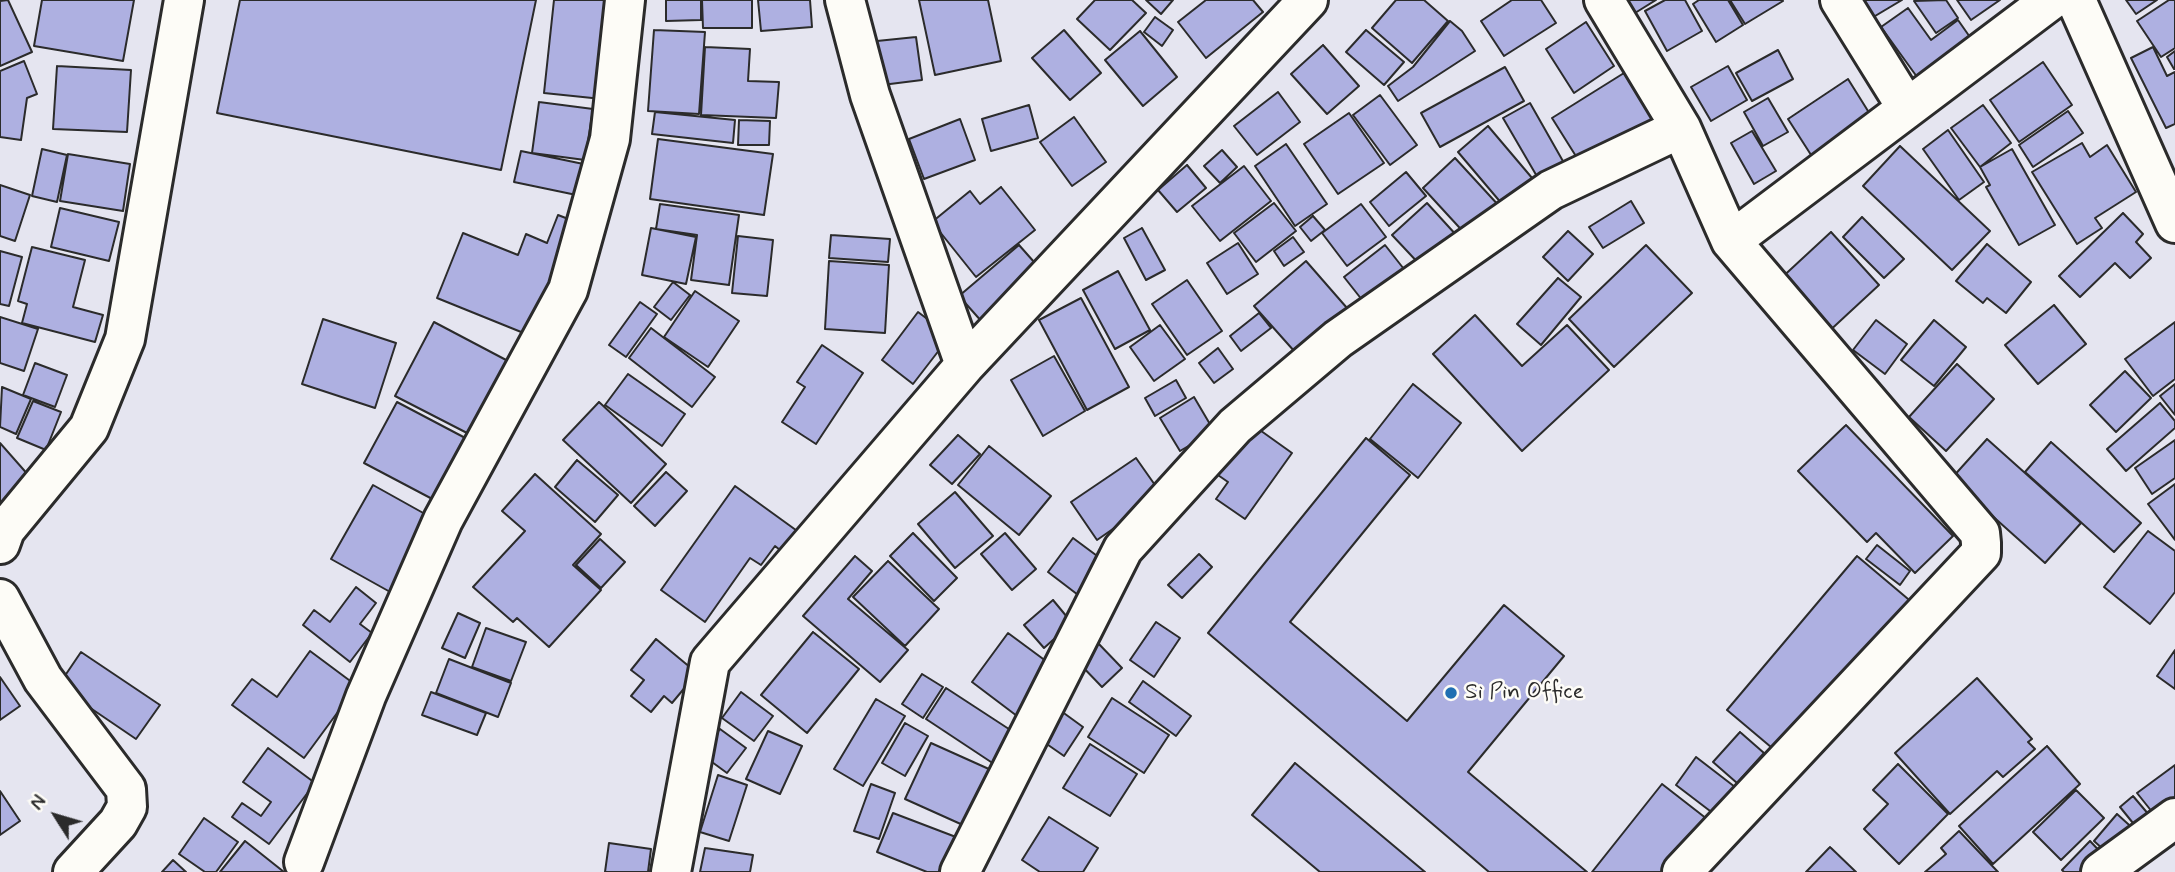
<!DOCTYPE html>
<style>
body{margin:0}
#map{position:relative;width:2175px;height:872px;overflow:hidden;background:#e5e5f0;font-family:Mynerve,sans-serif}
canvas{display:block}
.north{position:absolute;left:21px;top:781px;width:70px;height:70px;-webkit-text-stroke:5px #fdfcf7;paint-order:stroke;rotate:307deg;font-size:19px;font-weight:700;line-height:28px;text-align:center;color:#2b2b2b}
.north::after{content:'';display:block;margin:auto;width:24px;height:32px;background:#2b2b2b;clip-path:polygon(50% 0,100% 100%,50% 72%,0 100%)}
</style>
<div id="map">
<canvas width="2175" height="872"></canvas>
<div class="north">N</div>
</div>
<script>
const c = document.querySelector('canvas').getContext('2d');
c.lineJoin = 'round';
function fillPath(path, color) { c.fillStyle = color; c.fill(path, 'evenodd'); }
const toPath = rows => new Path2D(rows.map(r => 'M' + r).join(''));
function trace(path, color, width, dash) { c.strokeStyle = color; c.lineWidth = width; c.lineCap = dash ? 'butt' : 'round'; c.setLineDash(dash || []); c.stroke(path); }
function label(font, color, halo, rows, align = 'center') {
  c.font = font + ' Mynerve,sans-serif'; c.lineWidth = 5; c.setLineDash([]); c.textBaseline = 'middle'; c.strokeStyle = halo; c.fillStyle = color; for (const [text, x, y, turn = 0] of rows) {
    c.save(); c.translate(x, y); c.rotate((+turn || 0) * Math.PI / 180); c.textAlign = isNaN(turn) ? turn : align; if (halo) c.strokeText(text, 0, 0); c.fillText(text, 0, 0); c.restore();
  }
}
const building = toPath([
 [8,0,32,52,0,66,0,1,8,0],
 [42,0,134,0,123,61,34,46,42,0],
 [240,0,536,0,501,170,217,113,240,0],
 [554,0,612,0,602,99,544,93,554,0],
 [666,0,701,0,701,20,666,21,666,0],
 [702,0,752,0,752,28,703,28,702,0],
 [758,0,810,0,812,27,761,31,758,0],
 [919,0,988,0,1001,61,935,75,919,0],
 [1095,0,1132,0,1146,13,1110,50,1077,19,1095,0],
 [1146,0,1173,0,1161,14,1146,0],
 [1206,0,1253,0,1263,12,1206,58,1178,22,1206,0],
 [1396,0,1424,0,1448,21,1412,63,1372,28,1396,0],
 [1512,0,1541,0,1556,23,1504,56,1481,21,1512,0],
 [1626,0,1656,0,1635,13,1626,0],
 [1665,0,1685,0,1702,31,1667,51,1645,11,1665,0],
 [1699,0,1728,0,1743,25,1716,42,1693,4,1699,0],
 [1730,0,1782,0,1783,1,1745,24,1730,0],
 [1845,0,1902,0,1860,25,1845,0],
 [1946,0,1958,18,1936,33,1914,1,1946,0],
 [1957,0,2000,0,1971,20,1957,0],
 [2126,0,2157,0,2136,14,2126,0],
 [2169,0,2175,0,2175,48,2161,57,2137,21,2169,0],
 [1908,8,1931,40,1958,20,1979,50,1925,88,1881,27,1908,8],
 [1155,17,1173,30,1162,46,1144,32,1155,17],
 [1450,21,1462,31,1475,51,1398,101,1388,86,1413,67,1450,21],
 [1586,22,1614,66,1574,93,1546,49,1586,22],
 [654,30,705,32,699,114,648,111,654,30],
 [1064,30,1101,73,1070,100,1032,58,1064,30],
 [1366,30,1404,62,1384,85,1346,52,1366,30],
 [1140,31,1177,77,1143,106,1105,60,1140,31],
 [916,37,922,80,882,85,877,41,916,37],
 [1323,45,1359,86,1327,114,1291,74,1323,45],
 [705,47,750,49,748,81,779,82,776,118,701,115,705,47],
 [2153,47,2167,76,2175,72,2175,124,2166,128,2131,58,2153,47],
 [1778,50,1793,79,1752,101,1736,73,1778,50],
 [2175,51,2175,69,2174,69,2167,57,2175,51],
 [24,61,37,94,27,98,21,140,0,137,0,71,24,61],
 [2043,62,2072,105,2019,142,1990,100,2043,62],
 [57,66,131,70,127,132,53,129,57,66],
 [1728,66,1747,100,1711,121,1691,87,1728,66],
 [1505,67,1524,101,1440,147,1421,113,1505,67],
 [1624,73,1656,125,1584,169,1552,118,1624,73],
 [1848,79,1873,119,1813,158,1788,119,1848,79],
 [1278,92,1300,122,1257,155,1234,126,1278,92],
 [1380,95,1417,145,1390,165,1353,115,1380,95],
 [1768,98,1788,132,1763,146,1744,112,1768,98],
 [539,102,593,109,585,160,532,153,539,102],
 [1530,103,1568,170,1542,185,1503,118,1530,103],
 [1029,105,1038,138,991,151,982,119,1029,105],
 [1983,105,2011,143,1980,167,1951,128,1983,105],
 [2068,111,2083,133,2033,167,2019,145,2068,111],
 [655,112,735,120,733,143,652,134,655,112],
 [1349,113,1384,163,1338,194,1304,144,1349,113],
 [1074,117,1106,162,1072,186,1040,142,1074,117],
 [960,119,975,160,924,179,909,139,960,119],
 [739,120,770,121,769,145,738,145,739,120],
 [1488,126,1538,185,1508,211,1458,152,1488,126],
 [1948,130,1984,182,1959,200,1923,149,1948,130],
 [1752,131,1776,171,1754,184,1731,143,1752,131],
 [658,139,773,154,764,215,650,199,658,139],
 [2082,143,2090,157,2107,145,2136,192,2095,218,2102,228,2077,244,2032,172,2082,143],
 [1286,144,1327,204,1295,226,1255,166,1286,144],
 [1900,146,1990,231,1952,270,1863,186,1900,146],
 [42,149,67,155,57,202,32,196,42,149],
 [2012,149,2055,225,2019,245,1986,187,1990,185,1980,167,2012,149],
 [1222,150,1237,167,1220,183,1204,166,1222,150],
 [521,151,593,166,586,197,514,182,521,151],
 [68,154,130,164,123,211,60,201,68,154],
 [1455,158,1501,208,1469,238,1423,188,1455,158],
 [1187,165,1206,188,1177,212,1158,190,1187,165],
 [1244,166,1271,201,1220,241,1192,206,1244,166],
 [1406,172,1426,196,1389,226,1370,202,1406,172],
 [0,185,30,195,15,241,0,236,0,185],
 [1001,187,1035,230,976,277,932,222,970,191,980,204,1001,187],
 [1631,201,1644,223,1603,248,1589,227,1631,201],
 [1274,203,1296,231,1256,262,1234,233,1274,203],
 [1427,203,1458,237,1423,268,1392,235,1427,203],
 [660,204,739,215,729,285,691,280,697,235,656,229,660,204],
 [1361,204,1386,237,1347,266,1322,233,1361,204],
 [60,208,119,222,109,261,51,247,60,208],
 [2123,213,2143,234,2136,242,2151,258,2130,278,2115,263,2080,297,2059,276,2123,213],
 [558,215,576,222,531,336,437,298,463,233,518,255,526,234,547,243,558,215],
 [1313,216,1325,230,1311,241,1300,227,1313,216],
 [1862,217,1904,259,1884,278,1843,237,1862,217],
 [651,228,696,237,686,284,642,275,651,228],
 [1142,228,1165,270,1146,280,1124,238,1142,228],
 [1568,231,1593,254,1568,281,1543,257,1568,231],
 [1831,232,1879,285,1825,335,1777,282,1831,232],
 [831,235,890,239,888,262,829,258,831,235],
 [738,236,773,240,767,296,732,293,738,236],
 [1293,237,1304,252,1284,266,1274,251,1293,237],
 [1238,243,1258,274,1227,294,1207,263,1238,243],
 [1987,244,2031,282,2006,313,1987,298,1983,303,1956,281,1987,244],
 [1019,245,1042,271,983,323,959,296,1019,245],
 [1385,245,1411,278,1370,310,1344,277,1385,245],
 [1646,245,1692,293,1614,367,1569,319,1646,245],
 [32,247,85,260,73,307,103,315,95,342,22,323,27,304,18,301,32,247],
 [0,251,22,257,9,306,0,304,0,251],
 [829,261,889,265,885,333,825,329,829,261],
 [1306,261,1347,308,1295,352,1254,306,1306,261],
 [1118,271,1150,330,1115,349,1083,290,1118,271],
 [1558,278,1581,297,1541,345,1517,324,1558,278],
 [1187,280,1222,331,1187,355,1152,304,1187,280],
 [673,282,690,295,671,320,654,307,673,282],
 [695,291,739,321,708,367,664,337,695,291],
 [1081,298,1129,387,1087,410,1039,320,1081,298],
 [640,302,657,314,626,357,609,345,640,302],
 [2054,305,2086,344,2038,384,2005,345,2054,305],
 [918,312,950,336,913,384,882,360,918,312],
 [1259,313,1271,328,1241,351,1230,336,1259,313],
 [1475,315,1522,366,1567,325,1609,370,1522,451,1433,354,1475,315],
 [0,317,38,329,24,371,0,363,0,317],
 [323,319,396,343,375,408,302,384,323,319],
 [1876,320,1907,344,1885,374,1853,350,1876,320],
 [1934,320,1966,347,1934,386,1901,360,1934,320],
 [434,322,508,361,469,434,395,396,434,322],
 [2175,322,2175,379,2153,396,2125,359,2175,322],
 [1160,325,1185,359,1154,381,1130,347,1160,325],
 [651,328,715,377,692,407,629,358,651,328],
 [822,345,863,373,816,444,782,422,805,387,797,382,822,345],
 [1218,348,1233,369,1214,383,1199,363,1218,348],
 [1054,356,1085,411,1043,436,1011,380,1054,356],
 [35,363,67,375,55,407,23,395,35,363],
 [1957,364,1994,399,1946,451,1909,417,1957,364],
 [2125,371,2151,398,2116,432,2090,405,2125,371],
 [628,374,685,414,662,446,605,405,628,374],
 [1176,380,1186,398,1155,416,1145,398,1176,380],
 [1413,384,1461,423,1418,478,1370,439,1413,384],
 [2175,384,2175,415,2160,396,2175,384],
 [2,387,31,399,16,434,0,427,2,387],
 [1194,397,1214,431,1180,451,1160,418,1194,397],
 [33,401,61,412,46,450,17,438,33,401],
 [397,402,471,441,438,502,364,463,397,402],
 [599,402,666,464,631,503,563,440,599,402],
 [2160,403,2175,421,2175,428,2126,471,2107,449,2160,403],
 [1250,423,1292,453,1245,519,1216,499,1228,482,1215,473,1250,423],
 [1846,425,1953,536,1915,573,1876,533,1867,542,1798,471,1846,425],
 [958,435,980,454,952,484,930,465,958,435],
 [1366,438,1410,475,1290,622,1407,721,1504,605,1564,656,1468,772,1587,872,1489,872,1208,633,1366,438],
 [1987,439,2081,523,2045,563,1951,479,1987,439],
 [2175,440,2175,478,2152,494,2135,468,2175,440],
 [2051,442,2141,523,2114,552,2025,472,2051,442],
 [0,443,30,477,0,504,0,443],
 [989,446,1051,496,1019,535,958,485,989,446],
 [1136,458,1162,495,1097,540,1071,502,1136,458],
 [577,460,618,495,595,522,555,487,577,460],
 [666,472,687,491,655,526,634,506,666,472],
 [535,474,601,534,573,565,601,590,549,647,517,618,513,622,473,587,525,531,502,511,535,474],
 [2175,484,2175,540,2148,504,2175,484],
 [373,485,434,519,392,593,331,559,373,485],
 [735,486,800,533,785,554,775,546,761,565,750,558,705,622,661,590,735,486],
 [955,492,993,536,955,568,918,524,955,492],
 [2148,531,2175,551,2175,592,2150,624,2104,587,2148,531],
 [913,533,957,578,934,601,890,556,913,533],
 [1005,533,1036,569,1012,590,981,554,1005,533],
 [1073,538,1112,567,1086,601,1048,572,1073,538],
 [600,539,625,562,601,588,576,565,600,539],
 [1877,545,1910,571,1900,585,1866,559,1877,545],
 [1199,554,1212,567,1182,598,1168,585,1199,554],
 [855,556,872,571,848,599,908,650,880,682,803,616,855,556],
 [1857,556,1914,604,1784,758,1727,710,1857,556],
 [888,561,939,609,905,646,853,597,888,561],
 [356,587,376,603,360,624,372,633,350,662,303,625,314,610,330,622,356,587],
 [1053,600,1072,623,1044,648,1024,625,1053,600],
 [458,613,480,623,465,658,442,648,458,613],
 [1156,622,1180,638,1154,677,1130,660,1156,622],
 [486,628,526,642,511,681,472,667,486,628],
 [813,632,859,669,807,733,761,695,813,632],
 [1008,633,1054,667,1017,716,972,682,1008,633],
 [656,639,697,673,672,703,664,696,651,712,631,696,644,680,631,670,656,639],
 [1097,642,1122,668,1102,687,1077,661,1097,642],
 [2175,650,2175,689,2157,676,2175,650],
 [310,651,357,686,304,758,232,705,252,679,277,697,310,651],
 [81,652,160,705,136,739,58,686,81,652],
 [449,659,511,683,498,717,436,693,449,659],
 [922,674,943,687,923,718,902,704,922,674],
 [0,677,20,706,0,720,0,677],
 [1977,678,2032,739,2028,742,2035,749,2003,777,1997,771,1950,814,1895,753,1977,678],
 [1143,681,1191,716,1176,736,1129,702,1143,681],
 [946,688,1015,733,994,764,926,719,946,688],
 [431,692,486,713,477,735,422,715,431,692],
 [741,692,773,716,754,741,722,718,741,692],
 [1112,698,1169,735,1144,773,1088,737,1112,698],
 [876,699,905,716,863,786,834,769,876,699],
 [1061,711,1083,727,1064,756,1041,740,1061,711],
 [905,723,928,736,905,776,882,763,905,723],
 [720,729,746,748,727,773,701,754,720,729],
 [768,731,802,746,780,794,746,779,768,731],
 [1740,732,1764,753,1737,783,1713,762,1740,732],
 [931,743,1000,774,974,830,905,799,931,743],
 [1090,744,1137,774,1110,816,1063,788,1090,744],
 [2047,746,2080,784,1993,864,1959,826,2047,746],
 [268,748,315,783,269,844,232,817,242,803,261,816,271,802,243,782,268,748],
 [1696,757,1735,787,1714,814,1676,785,1696,757],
 [1295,763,1425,872,1320,872,1252,815,1295,763],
 [1898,764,1948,814,1899,864,1864,829,1888,804,1873,790,1898,764],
 [2175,765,2175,804,2157,818,2137,793,2175,765],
 [718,775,747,785,729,841,700,832,718,775],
 [871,784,895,793,879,839,854,831,871,784],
 [1662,784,1707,819,1665,872,1592,872,1662,784],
 [2076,790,2104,818,2061,860,2033,832,2076,790],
 [0,791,20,821,0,835,0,791],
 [2133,796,2155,822,2141,833,2120,807,2133,796],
 [893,813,969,842,957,872,927,872,877,852,893,813],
 [2117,814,2138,833,2115,860,2094,841,2117,814],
 [1049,817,1098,848,1083,872,1040,872,1022,860,1049,817],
 [204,818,238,842,216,872,205,872,179,854,204,818],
 [1959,831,1998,872,1925,872,1946,854,1941,848,1959,831],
 [245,841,284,872,220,872,245,841],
 [2090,841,2107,859,2094,872,2064,872,2062,870,2090,841],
 [609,843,651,849,648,872,605,872,609,843],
 [1830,847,1856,872,1806,872,1830,847],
 [705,848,753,855,750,872,700,872,705,848],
 [173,860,186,872,162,872,173,860]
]);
fillPath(building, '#aeb0e1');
trace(building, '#2b2b2b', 2);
const minor = toPath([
 [845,0,870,95,965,365],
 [1604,0,1681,128,1731,241,1980,533,1981,543,1981,553,1682,872],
 [1840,0,1907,108],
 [2076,0,2175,223],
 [1731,241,2051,0],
 [0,544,5,530,89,428,125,339,184,0],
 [0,599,43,679,126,789,127,807,118,823,73,872],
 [304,862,366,696,443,520,568,290,610,139,625,0],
 [671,872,710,662,965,365,1308,0],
 [960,872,1123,549,1235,426,1338,339,1551,190,1681,128],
 [2101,872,2175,818]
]);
trace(minor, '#2b2b2b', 44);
trace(minor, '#fdfcf7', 38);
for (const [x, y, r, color] of [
 [1451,693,7,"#1f6fb2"]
]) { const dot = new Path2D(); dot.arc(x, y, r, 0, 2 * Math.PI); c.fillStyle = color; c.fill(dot); trace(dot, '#fdfcf7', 2.5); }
label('23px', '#2b2b2b', '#fdfcf7', [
 ["Si Pin Office",1465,693]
], 'left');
</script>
